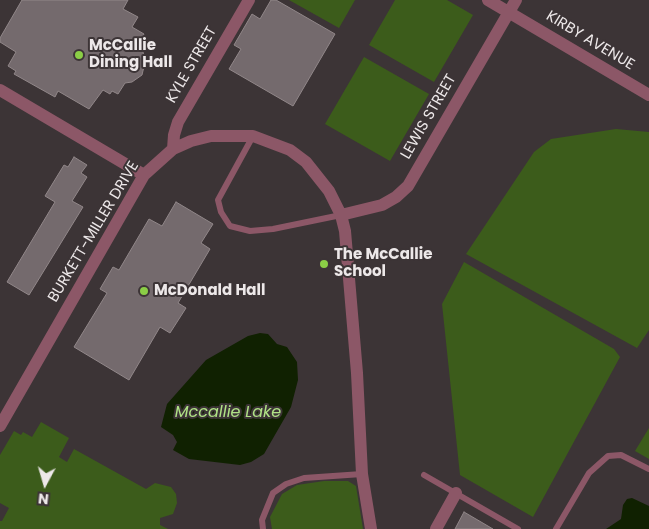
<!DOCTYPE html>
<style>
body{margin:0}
#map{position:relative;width:649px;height:529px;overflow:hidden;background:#3c3436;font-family:Poppins,sans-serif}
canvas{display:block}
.north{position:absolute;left:20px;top:459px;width:50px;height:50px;-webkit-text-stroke:4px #3c3436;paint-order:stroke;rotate:186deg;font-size:14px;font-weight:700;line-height:20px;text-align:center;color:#ede8e9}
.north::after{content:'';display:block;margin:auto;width:18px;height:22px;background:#ede8e9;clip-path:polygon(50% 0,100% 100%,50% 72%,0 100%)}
</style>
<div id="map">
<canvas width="649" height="529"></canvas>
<div class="north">N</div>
</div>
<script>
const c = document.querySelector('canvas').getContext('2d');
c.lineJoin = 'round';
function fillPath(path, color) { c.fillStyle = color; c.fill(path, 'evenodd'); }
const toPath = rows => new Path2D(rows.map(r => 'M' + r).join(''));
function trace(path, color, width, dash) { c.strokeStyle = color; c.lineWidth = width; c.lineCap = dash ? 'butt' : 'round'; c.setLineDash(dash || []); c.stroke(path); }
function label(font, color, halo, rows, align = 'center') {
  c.font = font + ' Poppins,sans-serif'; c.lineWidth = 4; c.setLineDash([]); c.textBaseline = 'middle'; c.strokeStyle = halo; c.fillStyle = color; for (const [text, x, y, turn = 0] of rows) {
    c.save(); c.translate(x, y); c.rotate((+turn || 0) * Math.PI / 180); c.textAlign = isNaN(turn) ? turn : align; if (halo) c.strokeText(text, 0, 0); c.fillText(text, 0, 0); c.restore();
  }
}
fillPath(toPath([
 [289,0,355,0,339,28],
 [395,0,447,0,473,15,434,82,369,45],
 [364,57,429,94,390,161,325,124],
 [616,129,649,132,649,330,637,348,466,254,534,152,551,139],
 [464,262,614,349,620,357,533,517,460,475,442,304],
 [41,422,69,438,59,457,67,462,74,449,146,489,155,483,171,487,176,494,177,503,173,514,160,518,160,525,168,529,0,529,0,521,2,521,9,508,0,503,0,455,14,431,21,435,23,432,32,437],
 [649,428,649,459,635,451],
 [324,481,348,481,356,486,363,529,272,529,270,517,282,494,297,485]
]), '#3c5c1b');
fillPath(toPath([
 [260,333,268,334,277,344,287,347,297,362,298,380,291,407,264,454,251,462,240,465,189,459,173,450,177,442,173,435,161,427,167,404,206,360,248,336],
 [632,498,649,506,649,529,606,529,621,519,623,505,627,499]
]), '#102101');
const building = toPath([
 [22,0,128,0,123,9,138,17,132,27,144,34,141,39,148,43,143,52,145,62,142,75,132,82,125,83,118,94,112,91,110,94,103,90,89,109,58,91,55,97,14,74,16,71,8,66,16,52,0,42,0,38,22,0],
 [271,0,276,0,335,34,293,106,229,69,241,49,234,45,252,14,260,19,271,0],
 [74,157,87,165,81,173,87,177,72,201,83,207,29,295,7,282,55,202,45,196,64,165,68,167,74,157],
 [176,202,213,224,201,243,210,249,178,303,186,308,170,333,160,327,129,380,74,347,107,293,100,289,113,267,119,270,149,219,162,226,176,202],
 [464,512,493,529,455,529,464,512]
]);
fillPath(building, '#746a6d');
trace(building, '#918789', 1);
trace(toPath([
 [253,136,218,200,221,212,230,226,250,231,273,229,341,215],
 [424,475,518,529],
 [263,529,262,520,273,493,286,484,304,478,362,474],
 [556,529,589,473,608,456,621,455,649,469]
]), '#8c5767', 6);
trace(toPath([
 [488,0,649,95],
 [0,90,144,175],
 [173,149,174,135,178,122,249,0],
 [341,215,382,205,396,197,408,186,516,0],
 [0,426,144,175,173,149,191,141,211,136,253,136,290,150,306,162,329,191,341,215,345,231,357,373,362,474,371,529],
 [436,529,456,493]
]), '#8c5767', 12);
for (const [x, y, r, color] of [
 [79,55,5,"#8bce46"],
 [324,264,5,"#8bce46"],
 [144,291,5,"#8bce46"]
]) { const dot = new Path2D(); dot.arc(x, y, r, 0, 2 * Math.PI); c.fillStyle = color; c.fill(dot); trace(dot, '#3c3436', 2); }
label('15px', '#ede8e9', '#3c3436', [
 ["KIRBY AVENUE",590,41,31],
 ["KYLE STREET",192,65,-60],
 ["LEWIS STREET",429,117,-60],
 ["BURKETT-MILLER DRIVE",94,232,-59]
]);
label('bold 15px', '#ede8e9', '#3c3436', [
 ["McCallie",89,46],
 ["Dining Hall",89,63],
 ["The McCallie",334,255],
 ["School",334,272],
 ["McDonald Hall",154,291]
], 'left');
label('italic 16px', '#b0e286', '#3c3436', [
 ["Mccallie Lake",228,413]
]);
</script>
